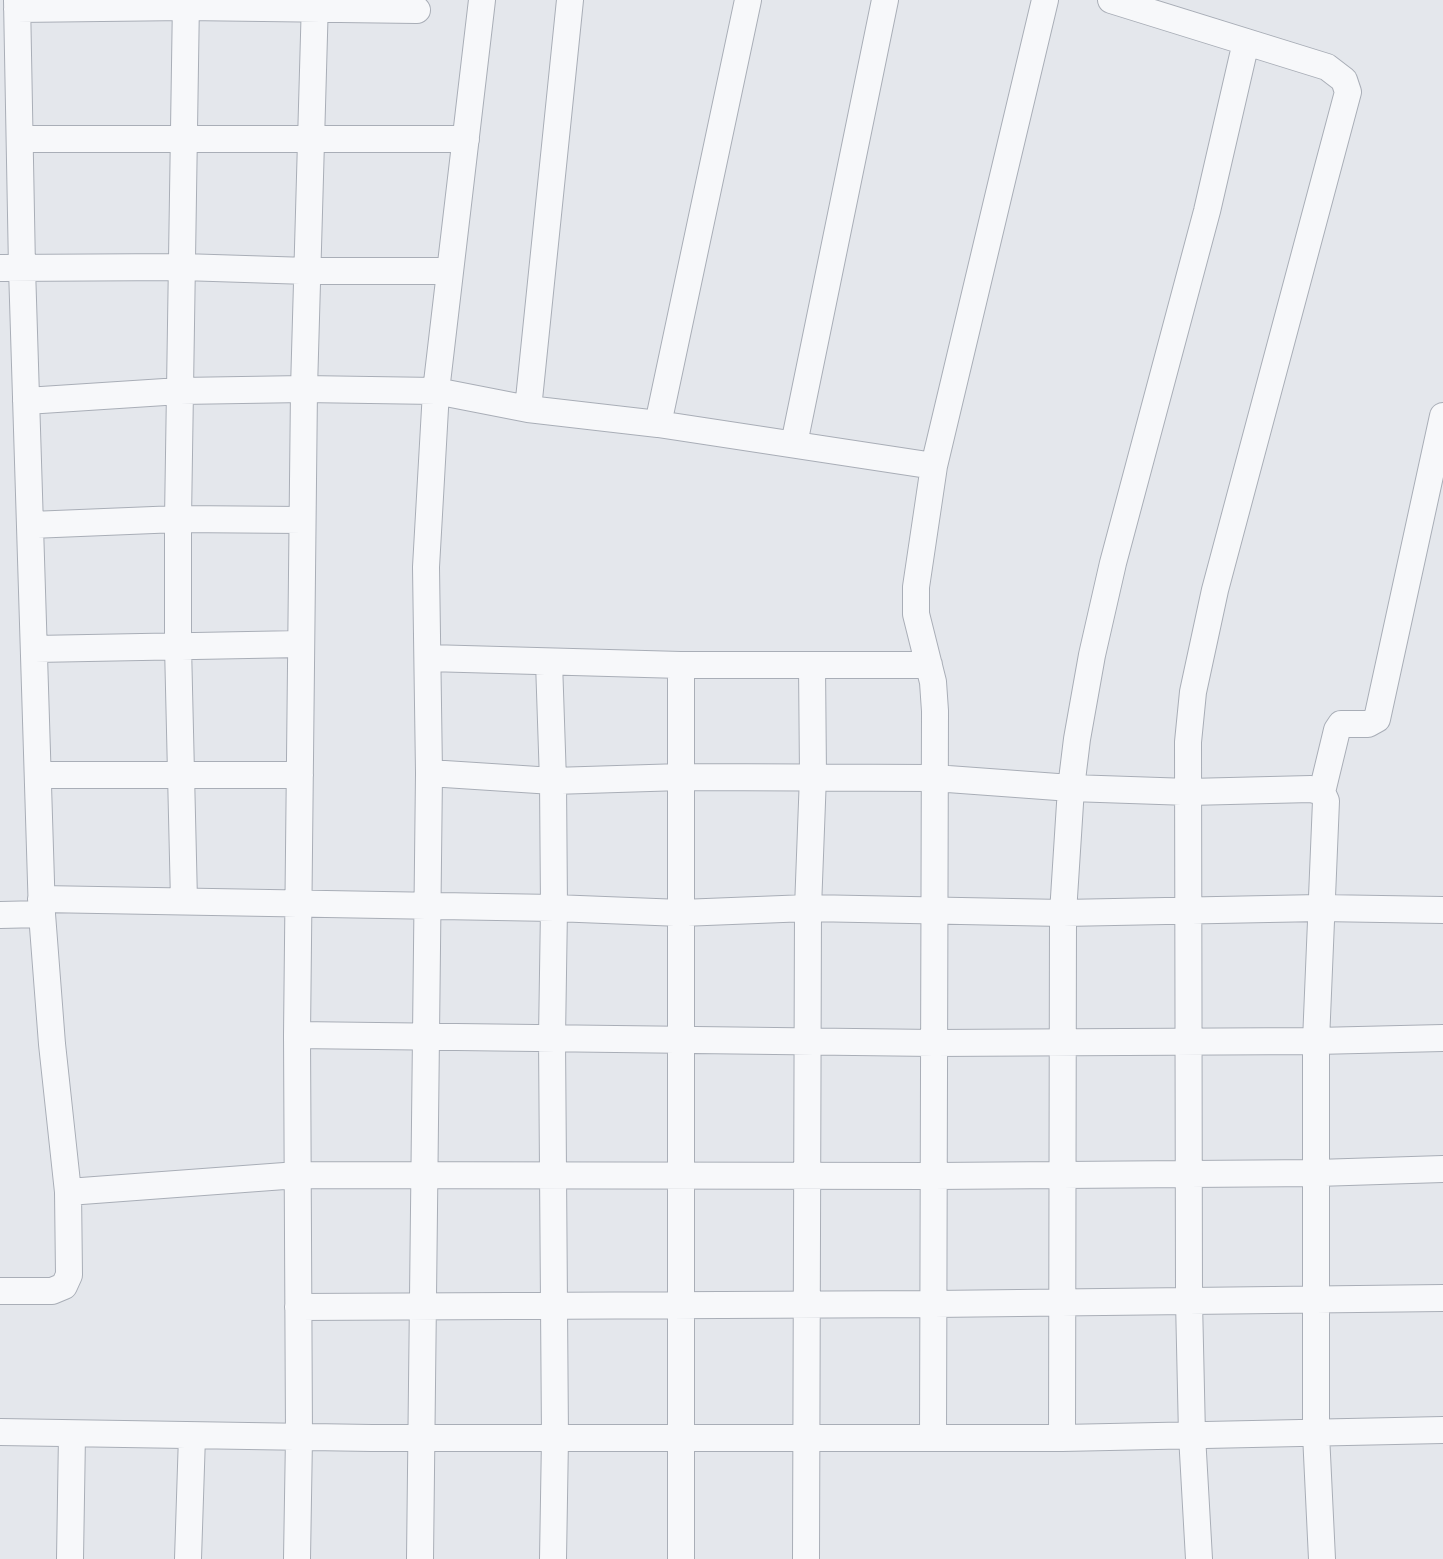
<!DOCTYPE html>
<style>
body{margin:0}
canvas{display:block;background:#e4e7ec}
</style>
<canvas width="1443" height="1559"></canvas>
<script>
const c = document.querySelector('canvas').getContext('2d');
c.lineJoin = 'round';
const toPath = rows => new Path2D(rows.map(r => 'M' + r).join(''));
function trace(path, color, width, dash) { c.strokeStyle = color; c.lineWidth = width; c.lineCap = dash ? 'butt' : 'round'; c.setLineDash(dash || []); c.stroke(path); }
const street = toPath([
 [1111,0,1327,67,1344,80,1348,92,1215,590,1193,692,1188,742,1189,1301,1192,1435,1199,1559],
 [17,9,186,7,417,10],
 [20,139,466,139],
 [0,268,182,267,308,271,449,271],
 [26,401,180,391,304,389,436,391,528,409,658,424,748,0],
 [528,409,570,0],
 [658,424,934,466],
 [794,444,885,0],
 [31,525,178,519,302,520],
 [35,649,301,644],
 [428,658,681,665,929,665],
 [549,662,553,781,554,908,552,1038,555,1438,553,1559],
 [681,665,681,1559],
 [429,773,553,781,682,777,934,778,1071,788,1189,792,1311,789,1322,792],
 [39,775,300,775],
 [41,899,554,908,681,913,808,908,1063,913,1320,908,1443,910],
 [184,901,178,646,178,519,186,0],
 [0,915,42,914,22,268,17,0],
 [297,1035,934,1043,1316,1041,1443,1038],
 [68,1192,298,1175,934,1176,1317,1173,1443,1169],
 [0,1291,52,1291,64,1286,69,1275,68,1192,52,1044,42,914],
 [298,1307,934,1304,1443,1298],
 [0,1432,372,1438,1062,1438,1443,1430],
 [933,1438,935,711,933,682,916,614,916,587,934,466,1045,0],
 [1062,1438,1063,913,1071,788,1077,739,1092,655,1113,563,1207,211,1246,42],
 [70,1559,72,1435],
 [188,1559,192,1436],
 [297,1559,299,1437,297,1035,304,389,315,0],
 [420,1559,429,773,426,567,436,391,482,0],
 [806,1559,808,908,813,776,812,665],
 [1322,1559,1316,1434,1316,1041,1326,801,1322,792,1337,730,1341,724,1368,724,1377,719,1443,416]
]);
trace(street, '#a9aeb7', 28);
trace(street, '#f7f8fa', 26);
</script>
